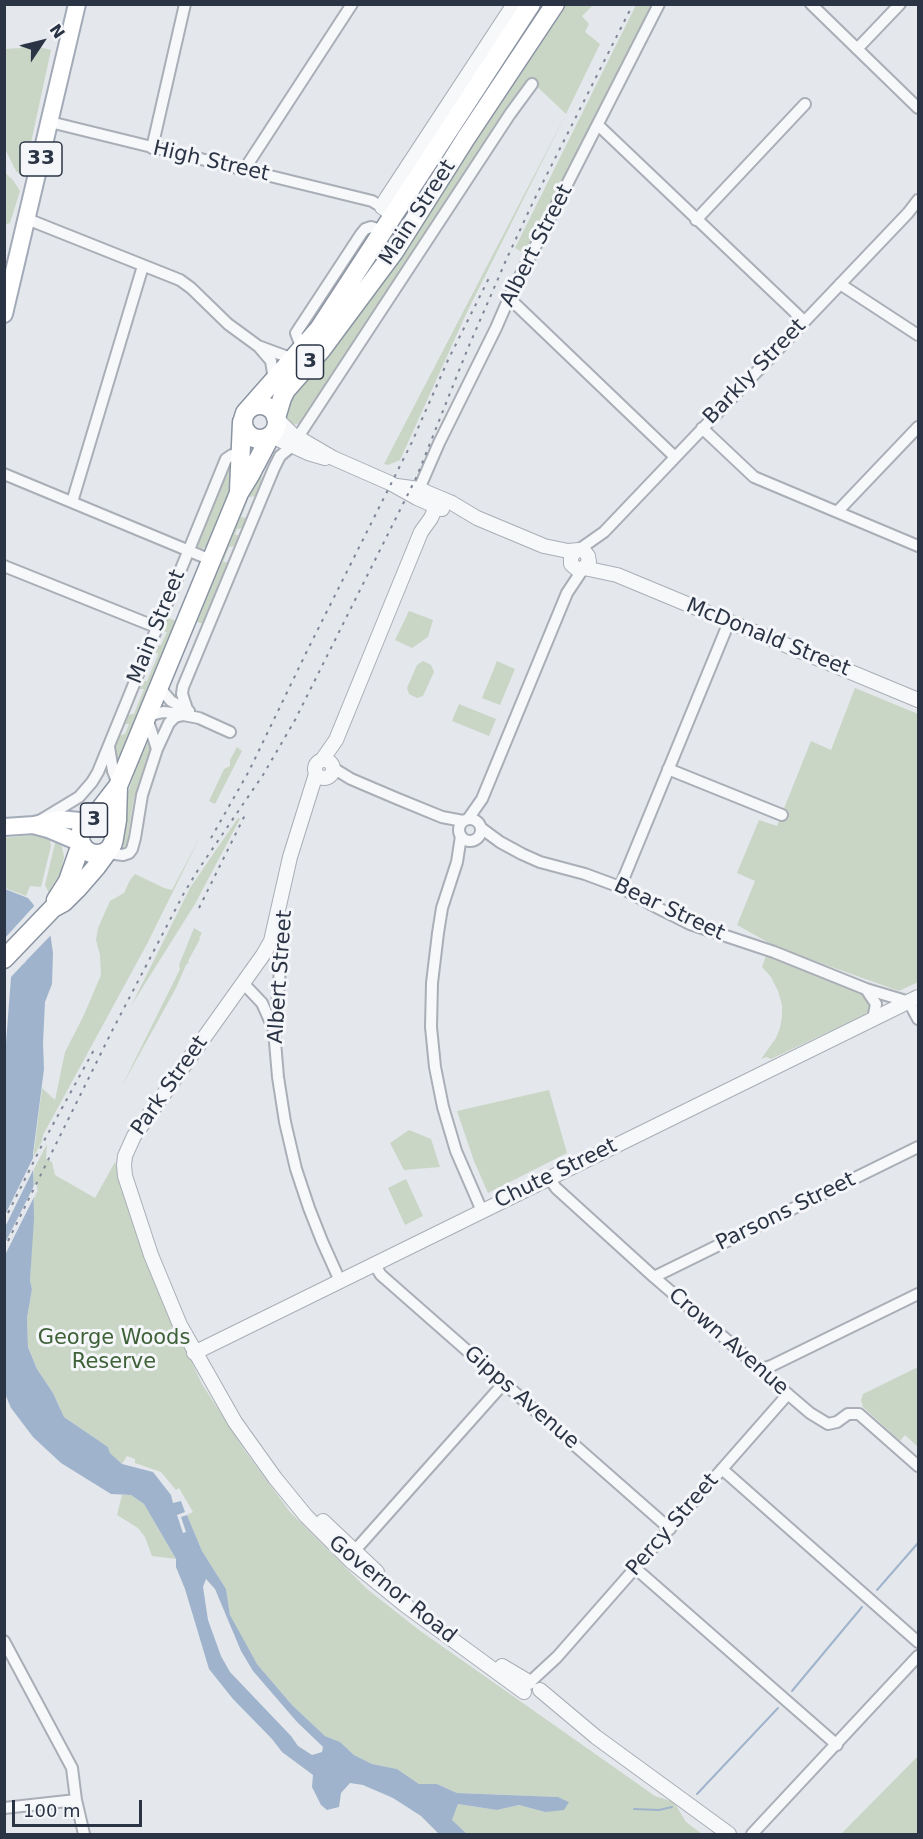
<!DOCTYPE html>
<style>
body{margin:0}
#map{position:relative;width:923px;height:1839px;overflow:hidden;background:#e4e7ec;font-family:"DejaVu Sans",sans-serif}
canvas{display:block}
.frame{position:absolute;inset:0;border:6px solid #2b3445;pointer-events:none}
.north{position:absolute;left:12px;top:12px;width:60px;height:60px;-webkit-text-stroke:4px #f4f6f9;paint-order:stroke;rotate:55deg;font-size:16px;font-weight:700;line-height:24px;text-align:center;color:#2b3445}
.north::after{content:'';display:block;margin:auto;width:21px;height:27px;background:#2b3445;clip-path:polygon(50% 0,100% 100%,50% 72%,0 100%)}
.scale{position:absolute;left:12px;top:1800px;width:130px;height:27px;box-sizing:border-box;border:3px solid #2b3445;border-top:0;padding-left:8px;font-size:18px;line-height:21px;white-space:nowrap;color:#2b3445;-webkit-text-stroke:4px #f4f6f9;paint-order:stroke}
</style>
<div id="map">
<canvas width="923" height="1839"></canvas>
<div class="frame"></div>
<div class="north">N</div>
<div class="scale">100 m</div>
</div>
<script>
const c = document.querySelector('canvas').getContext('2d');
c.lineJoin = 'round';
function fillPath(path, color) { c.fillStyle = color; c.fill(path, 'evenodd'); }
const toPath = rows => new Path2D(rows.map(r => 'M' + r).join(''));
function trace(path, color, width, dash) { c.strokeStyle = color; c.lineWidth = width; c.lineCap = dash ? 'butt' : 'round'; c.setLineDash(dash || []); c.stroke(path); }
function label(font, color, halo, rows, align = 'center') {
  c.font = font + ' "DejaVu Sans",sans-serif'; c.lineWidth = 6; c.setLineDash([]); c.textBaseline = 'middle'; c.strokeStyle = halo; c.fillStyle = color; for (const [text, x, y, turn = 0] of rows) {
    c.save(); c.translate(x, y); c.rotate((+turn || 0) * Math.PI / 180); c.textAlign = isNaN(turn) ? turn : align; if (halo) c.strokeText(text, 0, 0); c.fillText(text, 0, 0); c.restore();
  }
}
fillPath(toPath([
 [564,5,601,5,592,6,582,16,589,24,585,32,600,44,566,114,467,312,400,460,388,465,384,464,566,114,529,79,308,412,300,423,293,425,285,419,284,413,293,391,369,303,394,267],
 [636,5,652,5,525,254,515,248],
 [24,43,51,50,24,175,22,176,16,171,5,149,4,49,21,48],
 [4,172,13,180,20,191,10,223,5,225],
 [231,464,234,466,230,489,206,547,201,549,198,547,196,542,199,542],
 [262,471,261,488,257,496,249,497,241,517,248,518,244,528,237,529,235,535,241,535,236,546,229,547,223,562,230,562,204,624,197,622,196,621,245,501,255,477],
 [409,611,433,620,428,637,412,648,395,640],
 [164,616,176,621,120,757,116,762,115,742,118,736,125,734,129,724,123,724,126,715,134,714,144,689,137,689,139,682,147,681,158,655,158,653,152,653,153,648,161,645,167,632,161,631],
 [423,661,431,665,434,672,423,696,417,698,409,694,407,688,417,665],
 [497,661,515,669,500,705,482,698],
 [855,688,918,714,918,982,899,991,778,948,737,925,755,881,737,873,759,820,777,826,811,741,831,750],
 [459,704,496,719,489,736,452,721],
 [150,739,153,749,151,754,147,757,134,799,128,836,129,840,126,846,119,849,125,801,139,760],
 [237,747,242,751,215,804,209,801,224,769,230,766,230,760],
 [238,818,240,819,195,904,131,1006,190,888],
 [41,834,53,838,50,840,51,846,41,887,30,886,26,896,5,888,4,838],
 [201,835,147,944,43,1135,42,1141,33,1159,42,1088,55,1100,65,1052,83,1017,101,975,100,955,96,940,98,928,110,901,124,893,130,880,135,874,164,888,172,890],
 [56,839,62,847,64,857,61,873,51,888,50,895,45,885],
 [194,928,202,933,199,938,200,939,188,961,189,962,186,965,176,988,122,1086,180,969,179,965],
 [766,956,863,994,871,1004,872,1009,864,1015,771,1059,767,1057,761,1059,776,1038,780,1028,782,1017,782,1005,778,991,771,977,762,967],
 [549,1090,567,1153,488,1193,474,1161,457,1111],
 [409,1130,431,1139,440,1167,404,1170,390,1143],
 [47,1144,46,1159,52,1162,55,1175,95,1198,115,1162,140,1241,162,1298,202,1384,245,1451,290,1512,367,1589,419,1630,655,1796,674,1802,686,1822,702,1834,467,1834,452,1820,458,1804,497,1810,519,1805,545,1812,569,1802,558,1797,457,1793,437,1784,419,1784,397,1769,372,1764,354,1755,340,1742,325,1736,292,1705,257,1664,243,1641,230,1615,226,1589,202,1551,187,1515,193,1512,179,1488,176,1490,161,1472,135,1463,135,1459,127,1456,122,1464,110,1453,108,1447,64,1417,53,1393,37,1369,28,1346,27,1318,32,1289,30,1281,34,1198,38,1190,33,1185,34,1169],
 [406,1179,423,1216,405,1225,388,1188],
 [918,1367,918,1447,905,1435,900,1441,863,1407,861,1400,863,1394],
 [122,1495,131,1495,144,1504,176,1559,152,1556,145,1537,138,1528,117,1515],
 [918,1756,918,1834,841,1834]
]), '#c9d6c5');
fillPath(toPath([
 [5,889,28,898,33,904,50,932,53,953,52,984,45,1002,43,1043,44,1069,33,1154,34,1219,30,1281,32,1289,27,1318,28,1347,37,1369,53,1393,64,1417,108,1447,110,1453,122,1464,153,1472,171,1495,173,1503,181,1501,185,1512,177,1515,183,1533,186,1532,181,1517,187,1515,202,1551,226,1589,230,1615,257,1664,292,1705,325,1736,340,1742,354,1755,372,1764,397,1769,419,1784,437,1784,457,1793,558,1797,569,1802,564,1810,545,1812,519,1805,497,1810,458,1804,452,1820,467,1834,439,1834,421,1816,393,1798,363,1785,350,1783,341,1793,339,1807,327,1810,321,1805,312,1787,313,1775,282,1752,272,1739,233,1699,209,1669,185,1589,176,1567,176,1559,144,1504,131,1495,111,1494,61,1463,33,1437,11,1408,5,1394,5,1056,11,977,26,961,5,940],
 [206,1579,215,1589,241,1651,253,1671,297,1722,319,1743,323,1747,322,1752,312,1755,298,1746,291,1736,230,1672,221,1656,208,1620,203,1587]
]), '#9fb4cc');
fillPath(toPath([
 [36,904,53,933,24,963,4,943,5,938],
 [36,1152,36,1164,5,1227,5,1215],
 [37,1180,37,1191,5,1255,5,1243]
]), '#e4e7ec');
trace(toPath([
 [877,1590,918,1543],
 [792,1691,862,1607],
 [697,1794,778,1708],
 [634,1809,659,1810,672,1807]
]), '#9fb4cc', 2);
const minor = toPath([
 [811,4,918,108],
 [857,49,900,4],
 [50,122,372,201,382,207],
 [598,125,804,321],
 [152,148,185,4],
 [244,170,352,4],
 [27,219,180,280,191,288,228,324,258,346,285,356,296,357],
 [696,220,805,104],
 [840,284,918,335],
 [509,298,675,457],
 [259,347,271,361,274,380],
 [302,349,296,333,361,234,365,229,371,227,384,231],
 [702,428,754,477,918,546],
 [298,437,510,114,532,84],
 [4,474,211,560],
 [419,489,439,443,496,328,509,298,659,4],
 [72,502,143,266],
 [837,512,918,427],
 [577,551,604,532,908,213,918,200],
 [4,566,156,627],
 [159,687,171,701,189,711],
 [187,709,182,694,183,687,274,468,280,456,292,446],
 [147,716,163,712,173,713,199,718,230,732],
 [147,718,157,749],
 [109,747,113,771,118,784],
 [333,768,351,779,398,799,442,817,463,821],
 [668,769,782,815],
 [468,819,482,799,567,593,583,569],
 '459 830a11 11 0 1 1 22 0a11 11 0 1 1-22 0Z',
 [41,820,79,797,92,782,98,772,226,459,232,455,241,456],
 [481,828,500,842,522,854,540,862,585,874,620,887,660,909,690,924,774,952,866,989,906,1001,910,1004,918,1019],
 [461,836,457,862,442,908,438,933,432,983,431,1027,435,1067,443,1107,456,1151,482,1211],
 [110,849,115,854,123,855,129,853,132,849,135,838,142,795,157,749,169,723,175,717,183,715],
 [620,887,729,622],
 [279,935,281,957,276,1019,274,1030,278,1077,285,1122,296,1169,309,1208,322,1241,340,1281],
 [243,983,262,1003,274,1030],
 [866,989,876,1004,873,1019],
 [549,1178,556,1188,654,1277,757,1366,762,1369,769,1378,810,1413,828,1424,837,1422,848,1414,859,1414,918,1466],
 [374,1264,381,1275,389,1282,670,1529],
 [654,1277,918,1147],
 [762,1369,771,1366,918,1294],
 [722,1469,918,1642],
 [350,1556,504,1383],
 [635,1568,837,1745],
 [4,1641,72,1768,76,1800,4,1808],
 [530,1682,557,1657,788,1394],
 [76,1800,84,1834],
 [752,1834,918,1656]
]);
const tertiary = toPath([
 [393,215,382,207,386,199,514,4],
 [277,419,292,434,333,458,390,483,417,498,442,509],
 [271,436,308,453,325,458],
 [397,486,419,489,440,498,452,503,477,518,544,546,568,551,579,550,584,551,588,556,589,562,583,569,577,569,571,564,571,557,575,551],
 [584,568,617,575,918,700],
 '315 769a9 9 0 1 1 18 0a9 9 0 1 1-18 0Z',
 [322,760,336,740,421,532,431,518,440,498],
 [316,774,290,857,271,941,263,955,134,1136,125,1156,124,1165,125,1176,151,1255,180,1325,235,1422,275,1478,306,1516,351,1561,405,1605,524,1692],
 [194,1353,918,997],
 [323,1521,377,1572],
 [502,1666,529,1682],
 [540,1690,596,1737,729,1834]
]);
const primary = toPath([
 [4,314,77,4],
 [33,825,48,829,81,843],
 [4,827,34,825,59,819,90,822]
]);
const trunk = toPath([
 '243 422a17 17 0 1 1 34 0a17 17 0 1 1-34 0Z',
 [245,413,319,329,531,4],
 [276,418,282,398,286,390,322,349,394,252,466,138,555,4],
 [239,491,242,422],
 '80 837a17 17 0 1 1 34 0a17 17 0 1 1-34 0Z',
 [91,821,118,786,239,493,250,475,270,437],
 [114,838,117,820,118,786],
 [56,900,68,881,81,844],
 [4,959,53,908,64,902,77,889,97,866,108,851]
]);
trace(minor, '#a9aeb7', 14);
trace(tertiary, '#a9aeb7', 16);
trace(primary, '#a3abb8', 20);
trace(trunk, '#8b94a3', 21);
trace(minor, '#f7f8fa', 10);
trace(tertiary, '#f7f8fa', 14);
trace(primary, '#fff', 16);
trace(trunk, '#fff', 18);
trace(toPath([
 [211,838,249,771,307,651,412,442,448,360,491,274],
 [199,908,245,815],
 [4,1221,45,1139,95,1048],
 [4,1249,112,1031,184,893,198,870,263,775,295,720,417,476,468,348,507,258,534,200,633,4]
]), '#7d8696', 2, [3, 6]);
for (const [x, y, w] of [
 [41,159,42],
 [310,362,27],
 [94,820,27]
]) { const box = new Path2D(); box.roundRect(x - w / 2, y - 17, w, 34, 4.5); c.fillStyle = '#f4f6f9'; c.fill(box); trace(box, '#2b3445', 1.5); }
label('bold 20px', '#2b3445', null, [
 ["33",41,159],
 ["3",310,362],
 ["3",94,820]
]);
label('21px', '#2b3445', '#f4f6f9', [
 ["High Street",211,162,13],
 ["Main Street",418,213,-57],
 ["Albert Street",537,246,-63],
 ["Barkly Street",755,372,-46],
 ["Main Street",157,627,-68],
 ["McDonald Street",768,638,22],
 ["Bear Street",669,910,25],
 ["Albert Street",281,977,-86],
 ["Park Street",170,1086,-55],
 ["Chute Street",556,1174,-26],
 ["Parsons Street",786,1212,-26],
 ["Crown Avenue",728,1342,41],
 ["Gipps Avenue",521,1398,41],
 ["Percy Street",673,1525,-49],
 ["Governor Road",392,1590,39]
]);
label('21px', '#3f6138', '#f4f6f9', [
 ["George Woods",114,1339],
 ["Reserve",114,1363]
]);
</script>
